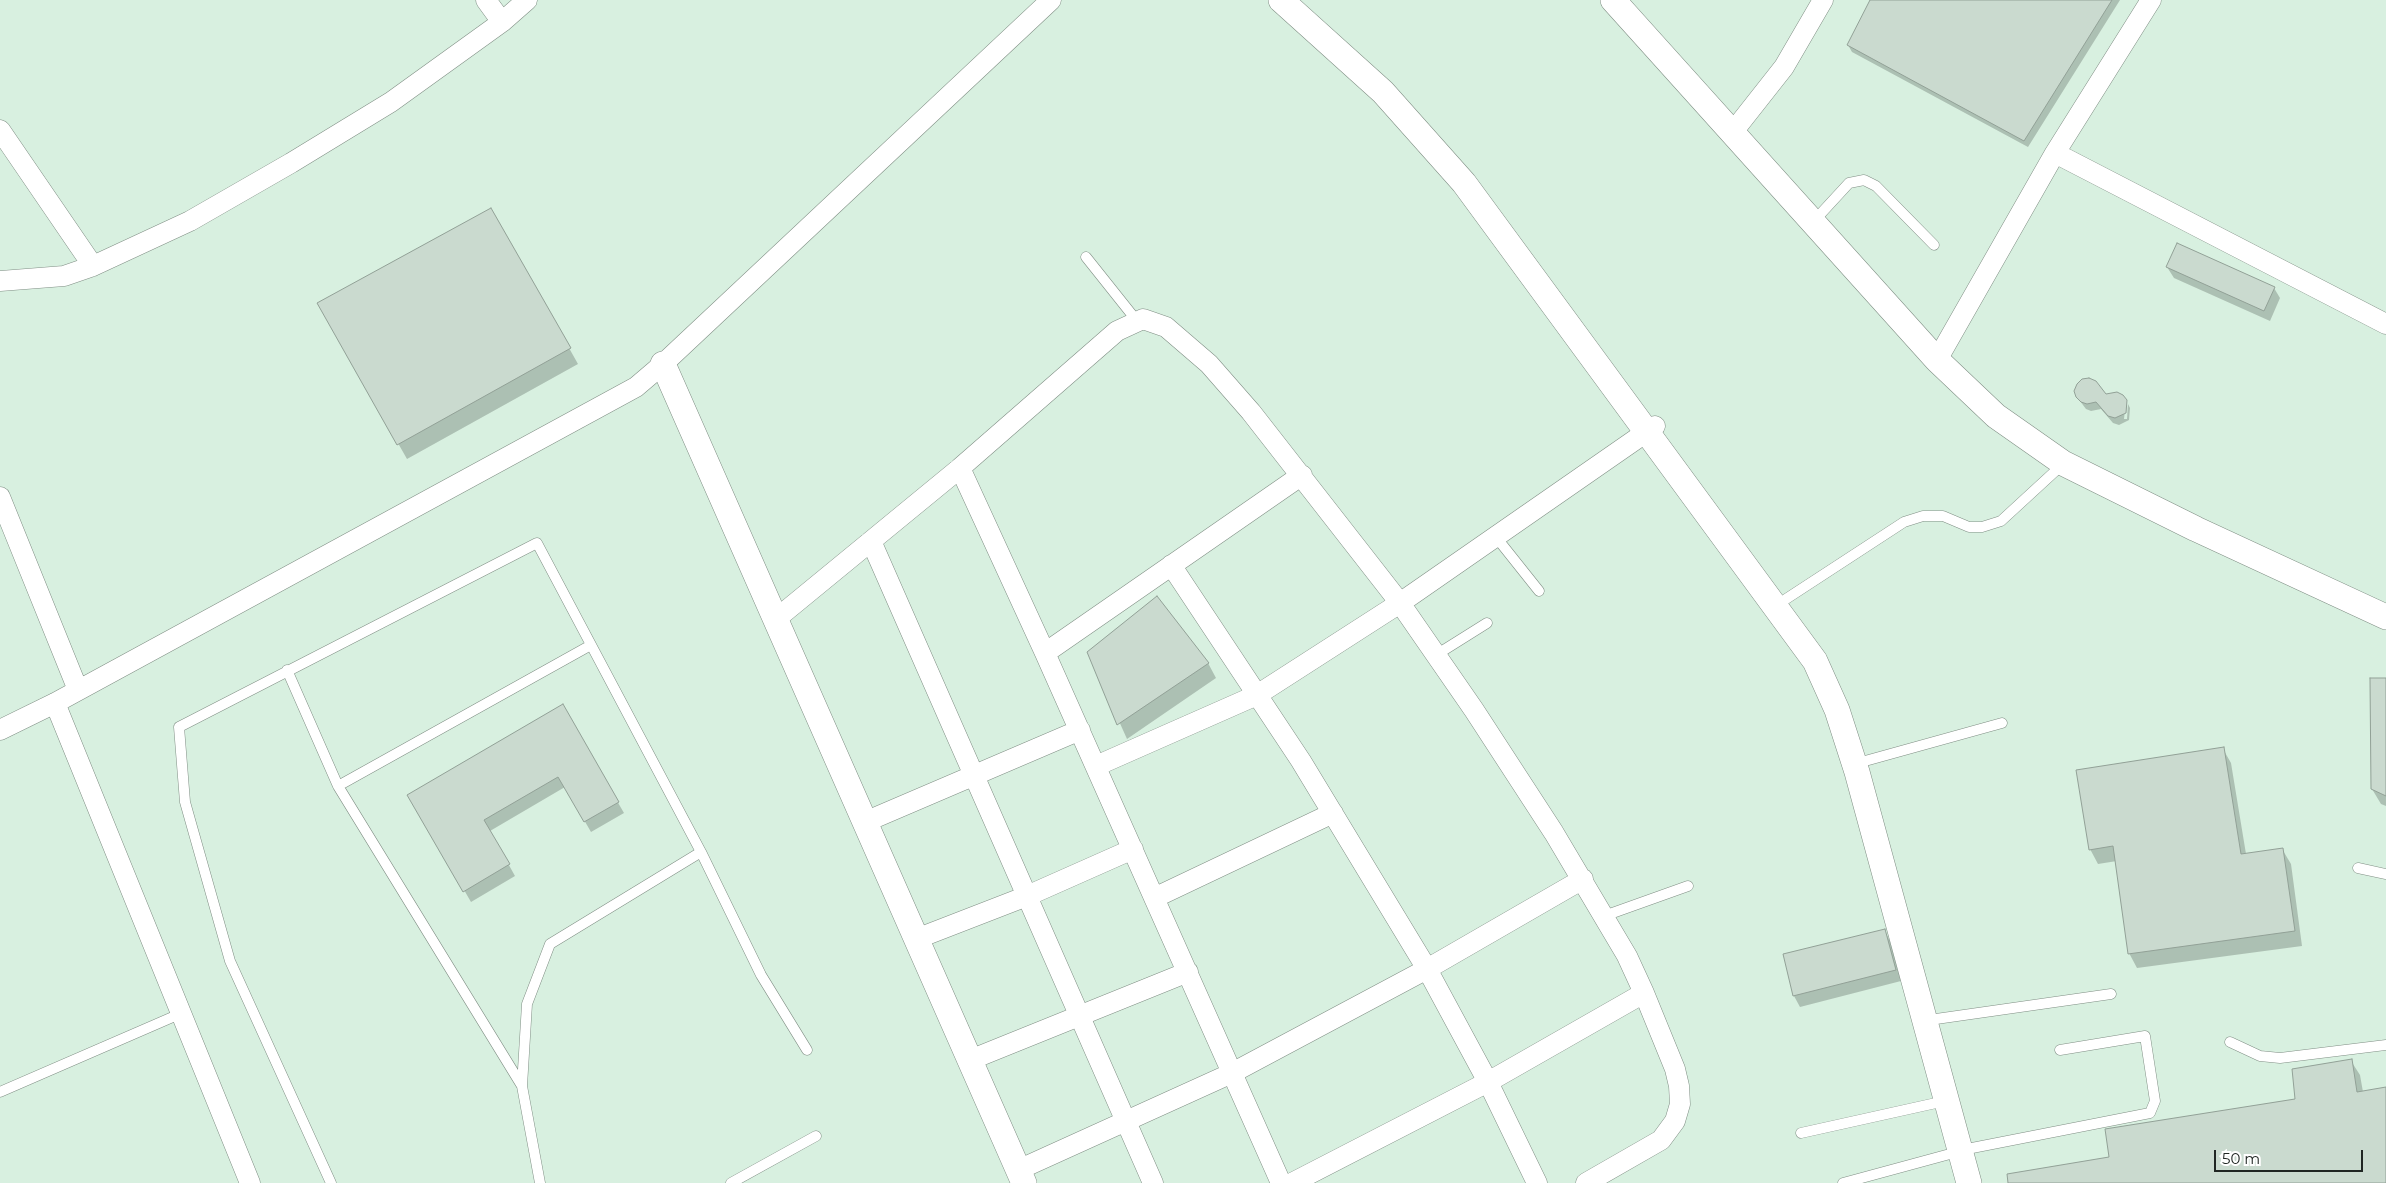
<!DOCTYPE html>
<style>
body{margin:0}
#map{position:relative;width:2386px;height:1183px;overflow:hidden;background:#e9f9ee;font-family:Montserrat,sans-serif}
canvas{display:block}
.scale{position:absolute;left:2214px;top:1150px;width:149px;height:22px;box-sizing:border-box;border:2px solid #202623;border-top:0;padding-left:6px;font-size:15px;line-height:18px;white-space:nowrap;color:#202623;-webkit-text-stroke:4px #fff;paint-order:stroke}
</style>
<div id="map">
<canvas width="2386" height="1183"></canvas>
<div class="scale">50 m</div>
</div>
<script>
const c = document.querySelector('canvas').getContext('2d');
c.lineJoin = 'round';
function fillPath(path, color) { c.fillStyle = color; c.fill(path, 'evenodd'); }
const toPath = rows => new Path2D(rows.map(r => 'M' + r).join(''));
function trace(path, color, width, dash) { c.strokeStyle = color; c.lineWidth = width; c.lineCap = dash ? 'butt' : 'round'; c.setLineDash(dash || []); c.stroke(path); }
fillPath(toPath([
 [0,0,2386,0,2386,1183,0,1183]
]), '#d8f0e0');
fillPath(toPath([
 [1871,0,2120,0,2028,147,1852,52,1848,45],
 [491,209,578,364,407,459,319,304],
 [2167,267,2274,288,2280,298,2270,321,2174,278],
 [2105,395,2126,401,2124,419,2127,419,2128,404,2130,408,2129,420,2119,425,2113,423,2101,409,2091,411,2086,409,2077,397],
 [1088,652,1208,663,1216,678,1127,739],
 [2386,679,2386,806,2381,804,2372,789],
 [562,706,624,813,591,832,565,787,490,831,515,876,471,902,409,795],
 [2223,749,2231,763,2246,854,2282,849,2291,864,2302,946,2137,968,2129,953,2117,861,2098,864,2090,849],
 [1884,930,1890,941,1901,981,1800,1007,1794,996,1784,955],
 [2351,1061,2360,1075,2363,1092,2386,1089,2386,1183,2022,1183,2110,1158,2296,1100]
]), '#0003');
const building = toPath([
 [1870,0,2112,0,2024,141,1847,45,1870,0],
 [491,208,571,348,397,445,317,303,491,208],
 [2177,243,2275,287,2264,311,2166,267,2177,243],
 [2089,378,2096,381,2106,394,2117,392,2123,395,2127,400,2126,413,2115,418,2108,416,2096,402,2087,404,2081,402,2076,397,2074,391,2077,384,2082,379,2089,378],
 [1157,596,1209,663,1117,725,1087,652,1157,596],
 [2370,678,2386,678,2386,796,2371,789,2370,678],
 [563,704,619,802,584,822,558,777,484,820,510,864,463,892,407,795,563,704],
 [2224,747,2241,854,2283,848,2295,931,2128,954,2113,846,2089,850,2076,770,2224,747],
 [1885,929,1896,970,1793,996,1783,954,1885,929],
 [2352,1059,2357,1092,2386,1087,2386,1183,2008,1183,2007,1174,2109,1157,2105,1129,2295,1099,2292,1069,2352,1059]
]);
fillPath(building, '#cadacf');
trace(building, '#92a197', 1);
const service = toPath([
 [1814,221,1849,183,1864,180,1876,186,1934,245],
 [1086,257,1137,321],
 [1496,537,1539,591],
 [1786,599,1904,522,1923,516,1943,516,1969,527,1982,527,2001,521,2063,464],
 [1436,655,1487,623],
 [287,670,338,786,522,1086,540,1183],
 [1865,761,2002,723],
 [338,786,591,645],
 [2358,868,2386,874],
 [1604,916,1688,886],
 [1936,1019,2111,994],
 [2230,1042,2260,1056,2280,1058,2386,1045],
 [522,1086,527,1004,550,944,701,852],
 [0,1092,182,1013],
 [1801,1133,1945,1101],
 [331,1183,230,961,185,802,179,727,537,543,701,852,761,975,807,1050],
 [731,1183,816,1136],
 [1843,1183,1972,1148,2150,1113,2155,1101,2145,1036,2060,1050]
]);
const minor = toPath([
 [486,0,502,22],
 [0,130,93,266],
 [1732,133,1784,67,1823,0],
 [2055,153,2386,324],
 [0,281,64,276,93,266,190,221,291,163,391,102,502,22,527,0],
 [1937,360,2055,153,2151,0],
 [960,468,1045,653,1281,1183],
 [0,497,78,690],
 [871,541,1153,1183],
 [1171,565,1301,761,1427,969,1488,1082,1537,1183],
 [776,619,960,468,1117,331,1143,319,1166,327,1209,364,1251,412,1400,603,1474,710,1554,833,1627,956,1644,993,1675,1069,1679,1086,1680,1104,1675,1121,1661,1140,1586,1183],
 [1045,653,1302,475],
 [55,703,250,1183],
 [0,730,55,703,636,387,663,364,1051,0],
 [1096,766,1257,695,1400,603,1655,426],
 [865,822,1080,730],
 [1154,898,1333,813],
 [916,939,1027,896,1133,849],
 [970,1060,1188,972],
 [1018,1170,1232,1073,1427,969,1583,879],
 [1292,1183,1488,1082,1644,993]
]);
const tertiary = toPath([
 [1281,0,1383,92,1464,183,1815,661,1837,710,1857,772,1969,1183],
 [1613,0,1937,360,1996,416,2063,463,2196,529,2386,617],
 [663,364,1024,1183]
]);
trace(service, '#808f85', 11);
trace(minor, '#808f85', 21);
trace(tertiary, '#808f85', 26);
trace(service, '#fff', 10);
trace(minor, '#fff', 20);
trace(tertiary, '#fff', 25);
</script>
